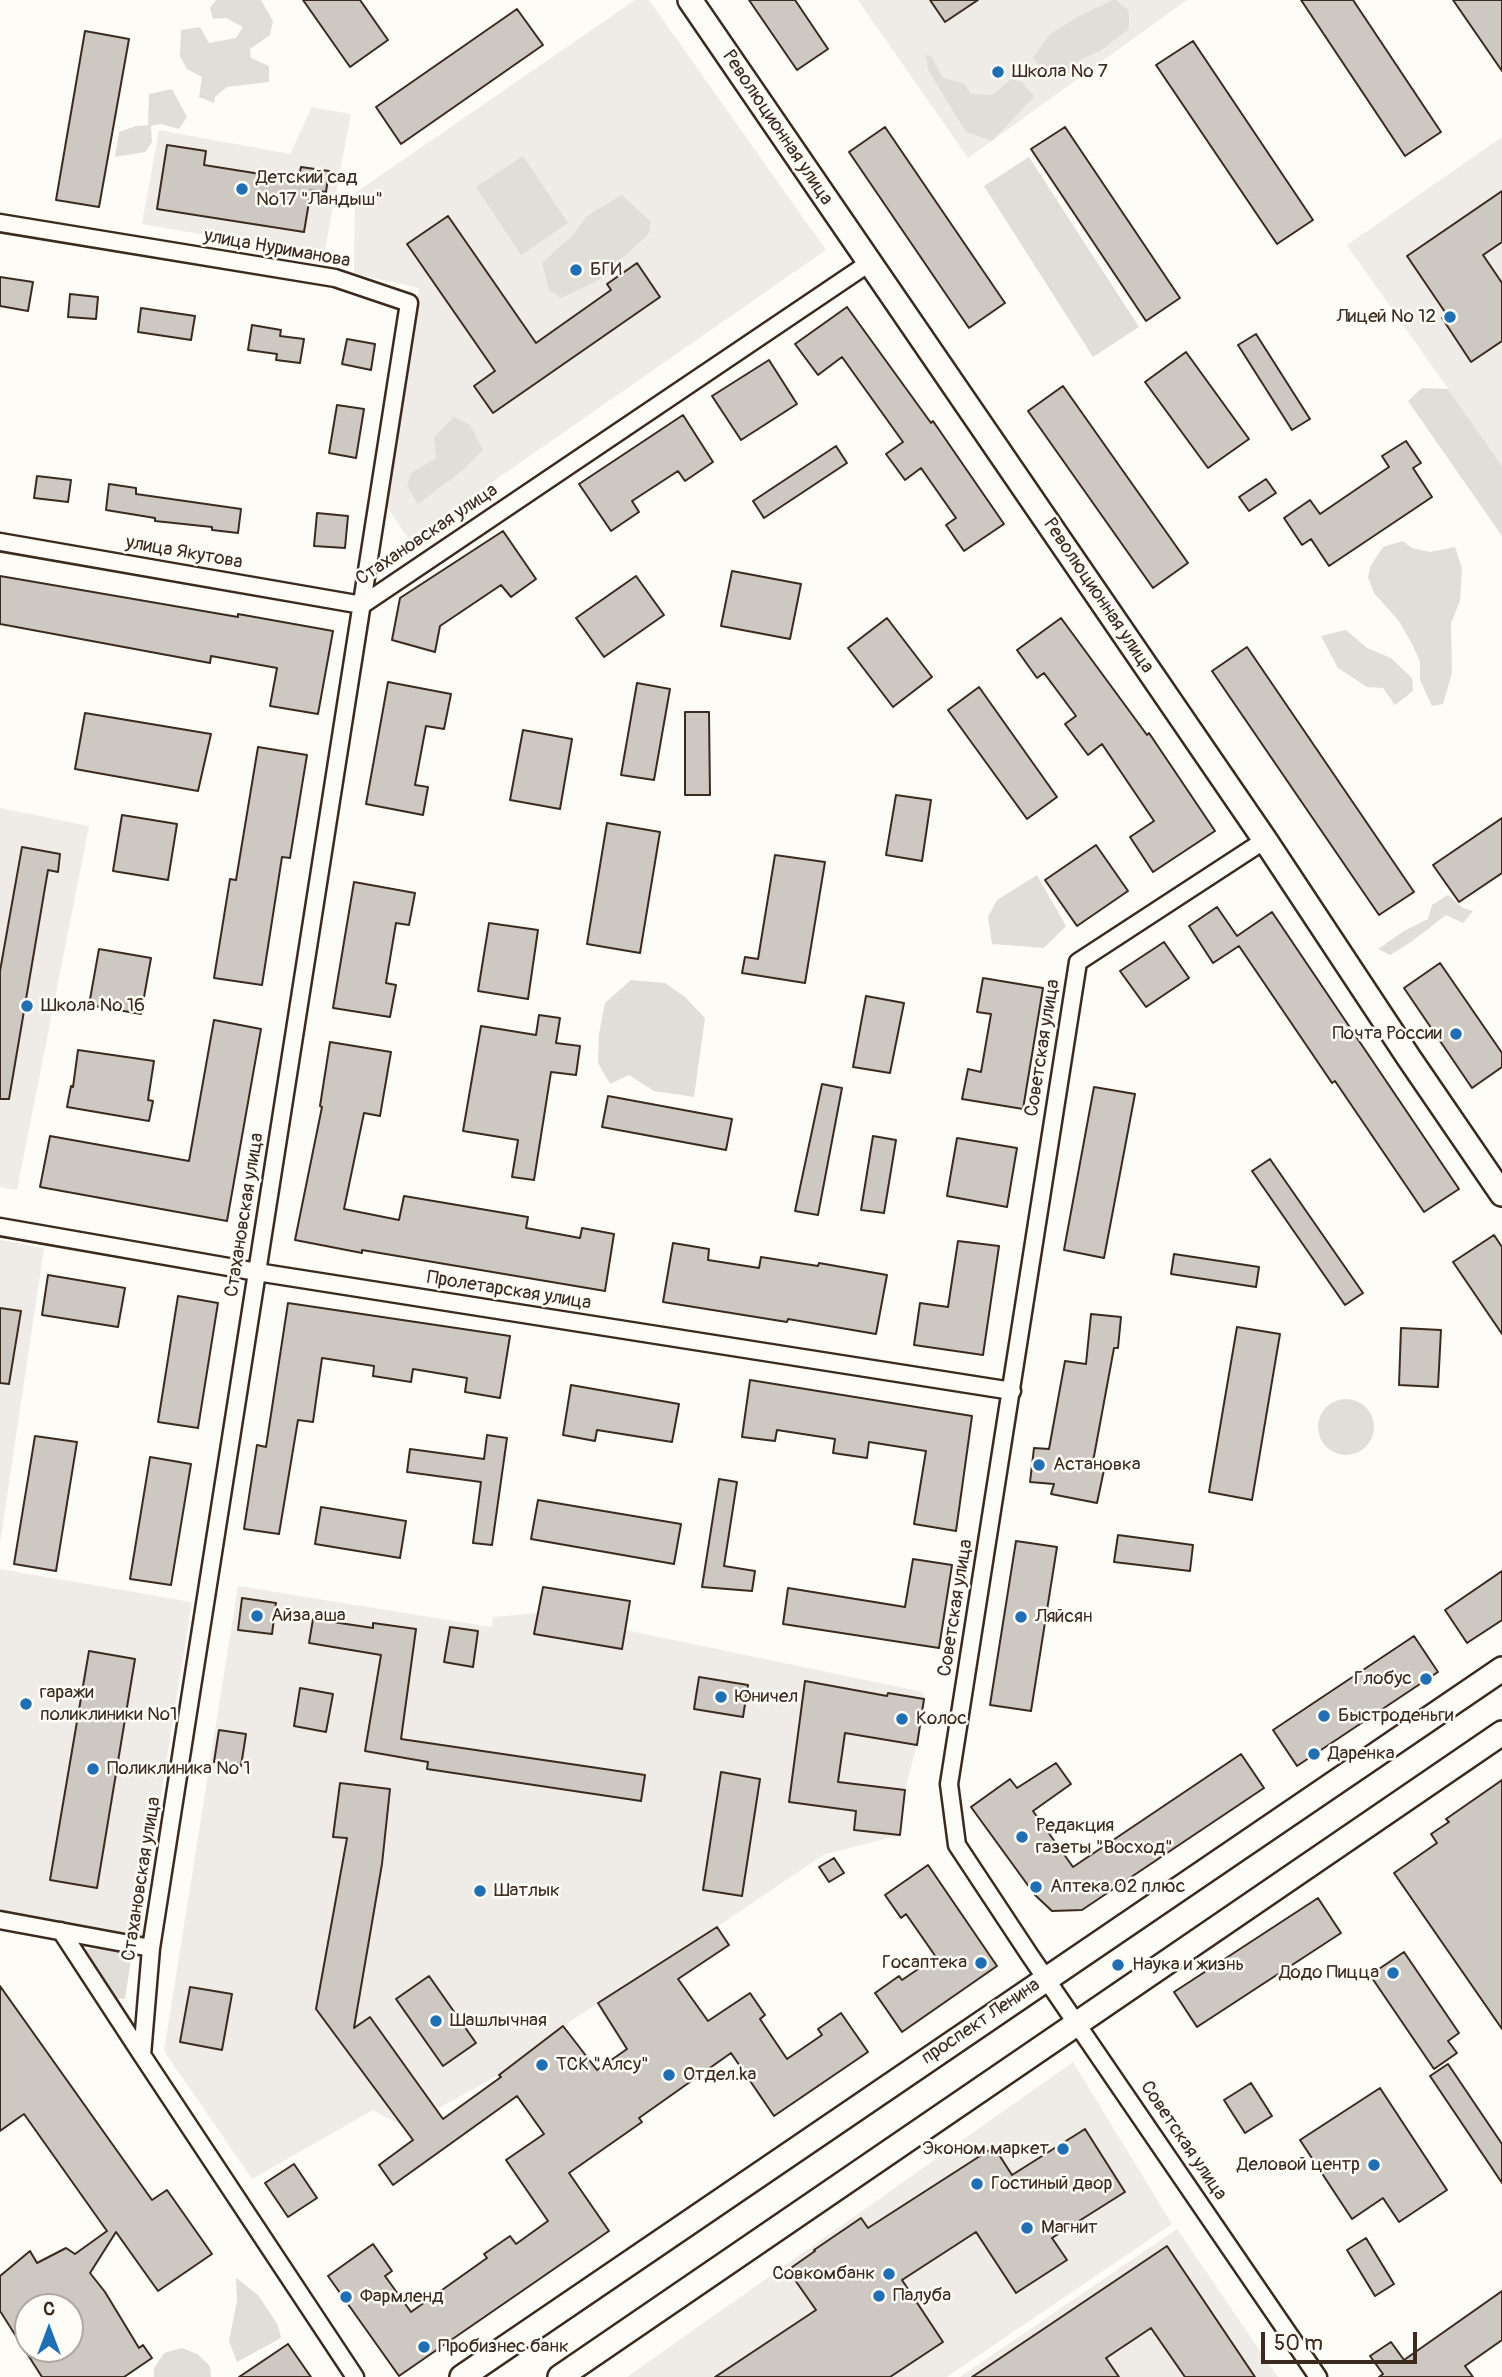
<!DOCTYPE html>
<meta charset="utf-8">
<style>
body{margin:0}
#map{position:relative;width:1502px;height:2377px;overflow:hidden;background:#fdfcf7;font-family:Pangolin,sans-serif}
canvas{display:block}
.north{position:absolute;left:14px;top:2293px;width:70px;height:70px;box-sizing:border-box;background:#fdfcf7;border:2px solid #afa8a0;border-radius:50%;rotate:0deg;font-size:19px;font-weight:700;line-height:28px;text-align:center;color:#3b2a1e}
.north::after{content:'';display:block;margin:auto;width:24px;height:32px;background:#1f6fb2;clip-path:polygon(50% 0,100% 100%,50% 72%,0 100%)}
.scale{position:absolute;left:1261px;top:2332px;width:156px;height:32px;box-sizing:border-box;border:4px solid #3b2a1e;border-top:0;padding-left:9px;font-size:21px;line-height:24px;white-space:nowrap;color:#3b2a1e;-webkit-text-stroke:5px #fdfcf7;paint-order:stroke}
</style>
<div id="map">
<canvas width="1502" height="2377"></canvas>
<div class="north">С</div>
<div class="scale">50 m</div>
</div>
<script>
const c = document.querySelector('canvas').getContext('2d');
c.lineJoin = 'round';
function fillPath(path, color) { c.fillStyle = color; c.fill(path, 'evenodd'); }
const toPath = rows => new Path2D(rows.map(r => 'M' + r).join(''));
function trace(path, color, width, dash) { c.strokeStyle = color; c.lineWidth = width; c.lineCap = dash ? 'butt' : 'round'; c.setLineDash(dash || []); c.stroke(path); }
function label(font, color, halo, rows, align = 'center') {
  c.font = font + ' Pangolin,sans-serif'; c.lineWidth = 5; c.setLineDash([]); c.textBaseline = 'middle'; c.strokeStyle = halo; c.fillStyle = color; for (const [text, x, y, turn = 0] of rows) {
    c.save(); c.translate(x, y); c.rotate((+turn || 0) * Math.PI / 180); c.textAlign = isNaN(turn) ? turn : align; if (halo) c.strokeText(text, 0, 0); c.fillText(text, 0, 0); c.restore();
  }
}
fillPath(toPath([
 [635,0,649,0,826,250,409,540,384,502,419,288,354,274,355,193],
 [858,0,1187,0,968,158],
 [312,107,351,114,324,255,142,224,159,130,290,154],
 [1502,137,1502,466,1347,245],
 [0,808,89,826,17,1190,0,1187],
 [0,1240,44,1248,0,1544],
 [0,1569,192,1602,138,1936,0,1911],
 [238,1586,492,1627,493,1617,538,1613,543,1587,630,1601,626,1630,923,1692,924,1699,917,1745,905,1790,900,1835,823,1855,717,1927,563,2026,499,2075,404,2127,373,2110,252,2179,164,2051],
 [1073,2062,1172,2224,947,2377,627,2377],
 [1177,2229,1278,2377,960,2377]
]), '#efece7');
fillPath(toPath([
 [216,0,261,0,273,21,270,35,250,49,251,58,269,66,269,82,227,87,215,97,214,103,199,97,202,77,187,69,180,56,181,30,200,27,209,43,236,38,243,27,226,18,213,19,210,8],
 [1113,0,1116,0,1129,11,1129,29,1100,51,1082,59,1068,73,1053,81,1033,58,1048,36,1077,17],
 [926,55,932,57,942,77,964,84,971,94,993,95,1011,79,1022,82,1034,97,992,141,966,132,928,70],
 [172,89,187,117,179,129,161,124,151,126,152,142,145,152,115,157,119,132,136,126,148,125,149,94],
 [523,156,568,223,521,255,476,187],
 [1029,157,1139,327,1093,357,984,186],
 [622,195,651,222,649,233,599,280,561,298,549,290,542,263,573,235,587,216],
 [1422,388,1448,389,1502,466,1502,536,1408,401],
 [454,417,470,425,483,450,463,470,418,504,407,486,411,473,436,458,434,437],
 [1403,541,1412,548,1430,552,1455,547,1462,568,1460,601,1451,623,1452,673,1443,704,1432,706,1420,680,1420,662,1413,646,1399,621,1374,593,1368,577,1371,565,1383,547],
 [1346,630,1367,648,1391,658,1412,678,1413,691,1395,705,1383,688,1367,687,1338,668,1321,636],
 [1037,875,1066,926,1044,948,992,944,988,917,997,900],
 [1448,895,1463,908,1473,911,1463,923,1446,915,1411,942,1390,955,1378,949,1404,931,1428,919,1432,905],
 [631,980,665,983,685,997,705,1018,694,1097,654,1091,629,1075,610,1084,598,1063,599,1034,605,1003],
 '1318 1427a28 28 0 1 1 56 0a28 28 0 1 1-56 0Z',
 [86,1949,122,1950,131,1960,125,1999,111,1998,87,1959],
 [236,2278,258,2295,278,2325,281,2338,237,2362,229,2341,237,2301],
 [182,2348,197,2354,210,2366,211,2377,154,2377,154,2368,164,2353]
]), '#e1ded7');
const building = toPath([
 [303,0,360,0,388,40,350,67,303,0],
 [749,0,795,0,828,49,797,70,749,0],
 [930,0,978,0,945,22,930,0],
 [1301,0,1353,0,1441,132,1405,156,1301,0],
 [1453,0,1502,0,1502,71,1453,0],
 [517,9,543,45,401,144,376,107,517,9],
 [85,31,129,39,99,207,56,200,85,31],
 [1193,41,1313,220,1277,244,1156,65,1193,41],
 [885,127,1005,303,969,328,849,152,885,127],
 [1065,127,1180,298,1146,321,1031,149,1065,127],
 [167,145,206,151,204,165,298,180,301,167,329,171,326,192,311,190,304,232,157,209,167,145],
 [1502,191,1502,242,1483,255,1502,283,1502,341,1471,362,1442,318,1447,315,1407,256,1502,191],
 [448,216,536,343,611,290,607,284,637,263,660,297,493,413,474,386,495,371,407,244,448,216],
 [0,277,33,282,28,311,0,306,0,277],
 [70,294,98,297,96,319,68,317,70,294],
 [847,307,931,423,933,421,1004,524,964,551,946,525,956,518,921,468,905,480,886,454,903,442,842,357,818,375,795,344,847,307],
 [141,308,195,316,191,340,138,332,141,308],
 [252,325,281,330,280,336,304,339,300,363,276,360,277,354,248,350,252,325],
 [1256,334,1310,419,1292,430,1238,345,1256,334],
 [347,339,375,344,371,370,342,364,347,339],
 [1186,352,1249,439,1208,468,1145,382,1186,352],
 [769,360,797,404,741,440,712,396,769,360],
 [1063,386,1188,563,1153,588,1028,411,1063,386],
 [337,405,364,409,356,458,329,453,337,405],
 [683,415,713,462,685,481,678,471,632,501,639,512,611,531,579,484,683,415],
 [1406,441,1421,463,1413,468,1432,497,1329,566,1311,539,1302,545,1284,518,1310,500,1320,514,1389,467,1382,456,1406,441],
 [836,446,847,463,764,518,753,501,836,446],
 [37,476,71,480,68,502,34,498,37,476],
 [1266,479,1276,493,1249,511,1239,497,1266,479],
 [109,484,136,488,136,494,241,509,238,533,212,530,212,527,155,521,155,518,106,510,109,484],
 [317,513,348,516,345,548,314,546,317,513],
 [503,531,536,579,511,597,501,585,440,626,435,652,392,640,400,598,503,531],
 [732,571,801,584,790,639,721,626,732,571],
 [0,576,238,617,238,614,333,631,318,714,270,706,277,668,211,656,210,663,0,624,0,576],
 [636,576,664,615,604,657,576,618,636,576],
 [887,618,932,677,893,707,848,648,887,618],
 [1061,618,1147,735,1149,733,1215,831,1153,872,1130,837,1154,821,1102,744,1088,755,1065,724,1076,716,1044,673,1037,678,1017,650,1061,618],
 [1247,647,1414,892,1379,915,1212,671,1247,647],
 [388,682,451,694,444,729,426,726,415,785,428,787,423,815,366,804,388,682],
 [637,683,670,689,654,780,621,775,637,683],
 [979,687,1057,797,1027,819,948,710,979,687],
 [685,712,709,712,710,795,685,795,685,712],
 [85,713,211,734,198,791,75,769,85,713],
 [523,730,572,739,560,809,510,800,523,730],
 [258,747,307,755,290,858,282,857,262,985,214,978,230,879,236,880,258,747],
 [896,795,931,800,922,861,886,855,896,795],
 [122,815,177,824,168,880,113,871,122,815],
 [1502,818,1502,873,1459,902,1433,865,1502,818],
 [607,823,660,832,640,953,587,944,607,823],
 [1096,845,1128,891,1077,926,1045,880,1096,845],
 [22,847,60,854,58,872,48,870,9,1099,0,1099,0,971,22,847],
 [775,855,825,862,805,983,742,973,745,957,758,959,775,855],
 [354,882,415,893,409,925,396,923,386,983,396,985,390,1017,333,1008,354,882],
 [1217,907,1237,936,1272,912,1459,1189,1424,1212,1335,1081,1332,1083,1239,946,1213,963,1189,926,1217,907],
 [489,923,538,930,528,999,478,991,489,923],
 [1164,942,1189,978,1146,1007,1120,971,1164,942],
 [99,949,151,958,141,1014,89,1005,99,949],
 [1440,963,1502,1053,1502,1067,1472,1088,1404,988,1440,963],
 [983,978,1043,988,1023,1109,962,1099,968,1069,981,1072,991,1014,977,1012,983,978],
 [866,996,904,1003,890,1073,853,1067,866,996],
 [539,1015,560,1018,556,1043,580,1046,576,1075,551,1072,534,1180,512,1177,518,1140,463,1131,481,1026,536,1035,539,1015],
 [214,1020,261,1029,227,1221,40,1187,50,1136,189,1161,214,1020],
 [330,1042,391,1052,380,1116,364,1113,344,1209,399,1220,404,1196,528,1217,526,1228,580,1238,582,1228,614,1234,605,1291,362,1250,362,1253,295,1240,322,1107,320,1106,330,1042],
 [78,1050,154,1061,148,1100,153,1101,149,1121,67,1107,71,1086,73,1087,78,1050],
 [822,1084,842,1088,818,1215,795,1211,822,1084],
 [1094,1087,1135,1094,1104,1258,1064,1250,1094,1087],
 [608,1096,732,1119,726,1150,602,1127,608,1096],
 [873,1136,896,1140,884,1213,861,1210,873,1136],
 [957,1138,1017,1148,1007,1207,947,1196,957,1138],
 [1270,1159,1363,1293,1345,1305,1252,1171,1270,1159],
 [1494,1235,1502,1247,1502,1334,1453,1262,1494,1235],
 [958,1241,999,1246,983,1355,914,1345,920,1303,948,1307,958,1241],
 [673,1243,709,1249,708,1260,759,1268,761,1257,818,1266,819,1263,887,1275,876,1334,788,1319,787,1322,663,1302,673,1243],
 [1174,1254,1259,1267,1256,1287,1171,1274,1174,1254],
 [48,1275,125,1288,118,1327,42,1315,48,1275],
 [178,1296,218,1303,198,1428,158,1422,178,1296],
 [288,1303,510,1336,500,1398,465,1392,467,1378,413,1369,411,1382,373,1376,374,1366,322,1358,313,1422,298,1420,279,1534,244,1529,257,1445,266,1447,288,1303],
 [0,1308,21,1311,9,1384,0,1383,0,1308],
 [1091,1314,1121,1317,1118,1348,1114,1348,1092,1467,1104,1470,1097,1503,1051,1494,1054,1484,1030,1482,1034,1448,1049,1449,1065,1361,1086,1364,1091,1314],
 [1237,1327,1280,1334,1252,1500,1209,1492,1237,1327],
 [1401,1328,1441,1330,1438,1387,1399,1385,1401,1328],
 [750,1380,972,1416,956,1531,914,1524,926,1451,869,1442,867,1458,833,1453,835,1439,777,1430,775,1441,742,1437,750,1380],
 [571,1385,679,1404,672,1442,597,1430,595,1441,563,1435,571,1385],
 [487,1435,507,1438,492,1545,473,1543,481,1482,407,1472,410,1449,484,1459,487,1435],
 [35,1436,77,1442,56,1571,14,1564,35,1436],
 [150,1457,191,1464,171,1585,130,1579,150,1457],
 [719,1479,737,1482,724,1566,755,1571,752,1591,702,1587,719,1479],
 [538,1500,681,1524,674,1564,531,1539,538,1500],
 [321,1507,406,1521,400,1558,315,1544,321,1507],
 [1118,1535,1193,1545,1190,1571,1114,1562,1118,1535],
 [1016,1541,1057,1547,1031,1711,990,1705,1016,1541],
 [913,1559,952,1565,939,1648,783,1624,788,1588,905,1607,913,1559],
 [1502,1571,1502,1620,1467,1643,1445,1610,1502,1571],
 [543,1587,630,1601,622,1649,534,1634,543,1587],
 [242,1598,276,1603,272,1634,238,1630,242,1598],
 [313,1619,373,1628,373,1623,416,1629,401,1739,645,1775,641,1801,427,1769,428,1762,365,1751,381,1655,309,1643,313,1619],
 [450,1627,478,1631,473,1667,444,1662,450,1627],
 [1414,1636,1438,1672,1297,1766,1273,1730,1414,1636],
 [89,1651,135,1659,97,1888,50,1880,89,1651],
 [699,1677,748,1685,743,1717,694,1709,699,1677],
 [805,1681,887,1696,888,1693,924,1699,917,1745,845,1733,838,1782,905,1790,900,1835,854,1830,856,1811,789,1802,805,1681],
 [300,1688,333,1694,326,1732,294,1726,300,1688],
 [219,1730,246,1734,241,1766,214,1762,219,1730],
 [1241,1754,1264,1788,1082,1910,1052,1911,1035,1895,971,1807,1010,1779,1017,1788,1056,1763,1071,1784,1033,1811,1073,1867,1241,1754],
 [721,1772,760,1779,742,1896,703,1890,721,1772],
 [1502,1780,1502,2029,1394,1873,1437,1843,1431,1834,1449,1822,1446,1819,1502,1780],
 [340,1783,390,1789,382,1864,354,2028,370,2017,443,2119,501,2077,499,2075,563,2026,597,2070,627,2049,598,2003,717,1927,729,1945,678,1979,708,2021,750,1993,765,2015,760,2019,787,2059,822,2035,818,2029,841,2013,868,2052,774,2116,731,2053,639,2118,642,2122,569,2173,609,2231,399,2376,328,2276,373,2244,392,2271,385,2276,411,2312,487,2258,484,2254,510,2236,516,2244,548,2221,506,2160,544,2134,517,2096,393,2185,379,2165,413,2140,316,2009,347,1838,333,1837,340,1783],
 [834,1858,844,1873,829,1882,819,1867,834,1858],
 [928,1865,997,1966,902,2032,875,1993,899,1976,902,1980,936,1957,906,1914,901,1918,885,1895,928,1865],
 [1318,1898,1341,1933,1197,2027,1174,1992,1318,1898],
 [1404,1952,1459,2033,1448,2041,1457,2053,1434,2069,1370,1975,1404,1952],
 [429,1976,476,2043,443,2066,396,1999,429,1976],
 [0,1986,152,2200,167,2190,212,2254,158,2291,116,2232,90,2273,105,2292,139,2348,143,2345,152,2358,124,2377,42,2377,0,2311,0,2276,30,2251,37,2263,66,2248,75,2254,107,2231,24,2114,0,2131,0,1986],
 [28,2307,70,2307,70,2349,28,2349,28,2307],
 [190,1987,232,1994,222,2050,180,2042,190,1987],
 [1448,2064,1502,2144,1502,2183,1430,2076,1448,2064],
 [1251,2083,1272,2116,1245,2133,1224,2100,1251,2083],
 [1380,2088,1447,2190,1399,2222,1383,2198,1352,2219,1300,2140,1380,2088],
 [1085,2129,1125,2192,1052,2238,1067,2260,1016,2293,976,2232,902,2280,943,2342,890,2377,715,2377,816,2310,788,2270,815,2251,814,2250,861,2218,868,2228,994,2147,1012,2175,1085,2129],
 [294,2164,317,2198,288,2217,265,2183,294,2164],
 [1366,2238,1394,2284,1375,2296,1347,2250,1366,2238],
 [1167,2246,1255,2377,1185,2377,1151,2328,1106,2358,1119,2377,972,2377,1167,2246],
 [1502,2291,1502,2340,1465,2366,1473,2377,1379,2377,1383,2374,1370,2356,1391,2342,1404,2360,1502,2291],
 [288,2344,311,2377,239,2377,288,2344]
]);
fillPath(building, '#cdc8c2');
trace(building, '#3b2a1e', 2);
const street = toPath([
 [0,223,335,278,409,303,151,1948,142,2055,355,2377],
 [0,542,362,605],
 [362,605,869,263],
 [1265,840,1078,962,949,1784,957,1845,1029,1954,1318,2377],
 [0,1227,257,1272,1012,1391],
 [0,1920,151,1948],
 [61,1931,142,2055]
]);
const secondary = toPath([
 [690,0,1265,840,1409,1058,1502,1194],
 [462,2377,1502,1669],
 [560,2377,1502,1733]
]);
trace(street, '#3b2a1e', 21);
trace(secondary, '#3b2a1e', 28);
trace(street, '#fdfcf7', 16);
trace(secondary, '#fdfcf7', 23);
for (const [x, y, r, color] of [
 [998,72,7,"#1f6fb2"],
 [242,189,7,"#1f6fb2"],
 [576,270,7,"#1f6fb2"],
 [1450,317,7,"#1f6fb2"],
 [27,1006,7,"#1f6fb2"],
 [1456,1034,7,"#1f6fb2"],
 [1039,1465,7,"#1f6fb2"],
 [257,1616,7,"#1f6fb2"],
 [1021,1617,7,"#1f6fb2"],
 [1426,1679,7,"#1f6fb2"],
 [721,1697,7,"#1f6fb2"],
 [26,1704,7,"#1f6fb2"],
 [1324,1716,7,"#1f6fb2"],
 [902,1719,7,"#1f6fb2"],
 [1314,1754,7,"#1f6fb2"],
 [93,1769,7,"#1f6fb2"],
 [1022,1837,7,"#1f6fb2"],
 [1036,1887,7,"#1f6fb2"],
 [480,1891,7,"#1f6fb2"],
 [981,1963,7,"#1f6fb2"],
 [1118,1965,7,"#1f6fb2"],
 [1393,1973,7,"#1f6fb2"],
 [436,2021,7,"#1f6fb2"],
 [542,2065,7,"#1f6fb2"],
 [669,2075,7,"#1f6fb2"],
 [1063,2149,7,"#1f6fb2"],
 [1374,2165,7,"#1f6fb2"],
 [977,2184,7,"#1f6fb2"],
 [1027,2228,7,"#1f6fb2"],
 [889,2274,7,"#1f6fb2"],
 [879,2296,7,"#1f6fb2"],
 [346,2297,7,"#1f6fb2"],
 [424,2347,7,"#1f6fb2"]
]) { const dot = new Path2D(); dot.arc(x, y, r, 0, 2 * Math.PI); c.fillStyle = color; c.fill(dot); trace(dot, '#fdfcf7', 2.5); }
label('19px', '#3b2a1e', '#fdfcf7', [
 ["Школа № 7",1012,72],
 ["Детский сад",256,178],
 ["№17 \"Ландыш\"",256,200],
 ["БГИ",590,270],
 ["Лицей № 12",1436,317,"right"],
 ["Школа № 16",41,1006],
 ["Почта России",1442,1034,"right"],
 ["Астановка",1053,1465],
 ["Айза аша",271,1616],
 ["Ляйсян",1035,1617],
 ["Глобус",1412,1679,"right"],
 ["гаражи",40,1693],
 ["поликлиники №1",40,1715],
 ["Юничел",735,1697],
 ["Быстроденьги",1338,1716],
 ["Колос",916,1719],
 ["Даренка",1328,1754],
 ["Поликлиника № 1",107,1769],
 ["Редакция",1036,1826],
 ["газеты \"Восход\"",1036,1848],
 ["Аптека 02 плюс",1050,1887],
 ["Шатлык",494,1891],
 ["Госаптека",967,1963,"right"],
 ["Наука и жизнь",1132,1965],
 ["Додо Пицца",1379,1973,"right"],
 ["Шашлычная",450,2021],
 ["ТСК \"Алсу\"",556,2065],
 ["Отдел.ka",683,2075],
 ["Эконом маркет",1049,2149,"right"],
 ["Деловой центр",1360,2165,"right"],
 ["Гостиный двор",991,2184],
 ["Магнит",1041,2228],
 ["Совкомбанк",875,2274,"right"],
 ["Палуба",893,2296],
 ["Фармленд",360,2297],
 ["Пробизнес банк",438,2347]
], 'left');
label('19px', '#3b2a1e', '#fdfcf7', [
 ["Революционная улица",777,128,56],
 ["улица Нуриманова",277,249,10],
 ["Стахановская улица",427,535,-34],
 ["улица Якутова",184,553,10],
 ["Революционная улица",1098,596,56],
 ["Советская улица",1043,1048,-81],
 ["Стахановская улица",245,1215,-81],
 ["Пролетарская улица",509,1291,9],
 ["Советская улица",956,1608,-81],
 ["Стахановская улица",142,1879,-81],
 ["проспект Ленина",981,2022,-34],
 ["Советская улица",1183,2141,56]
]);
</script>
